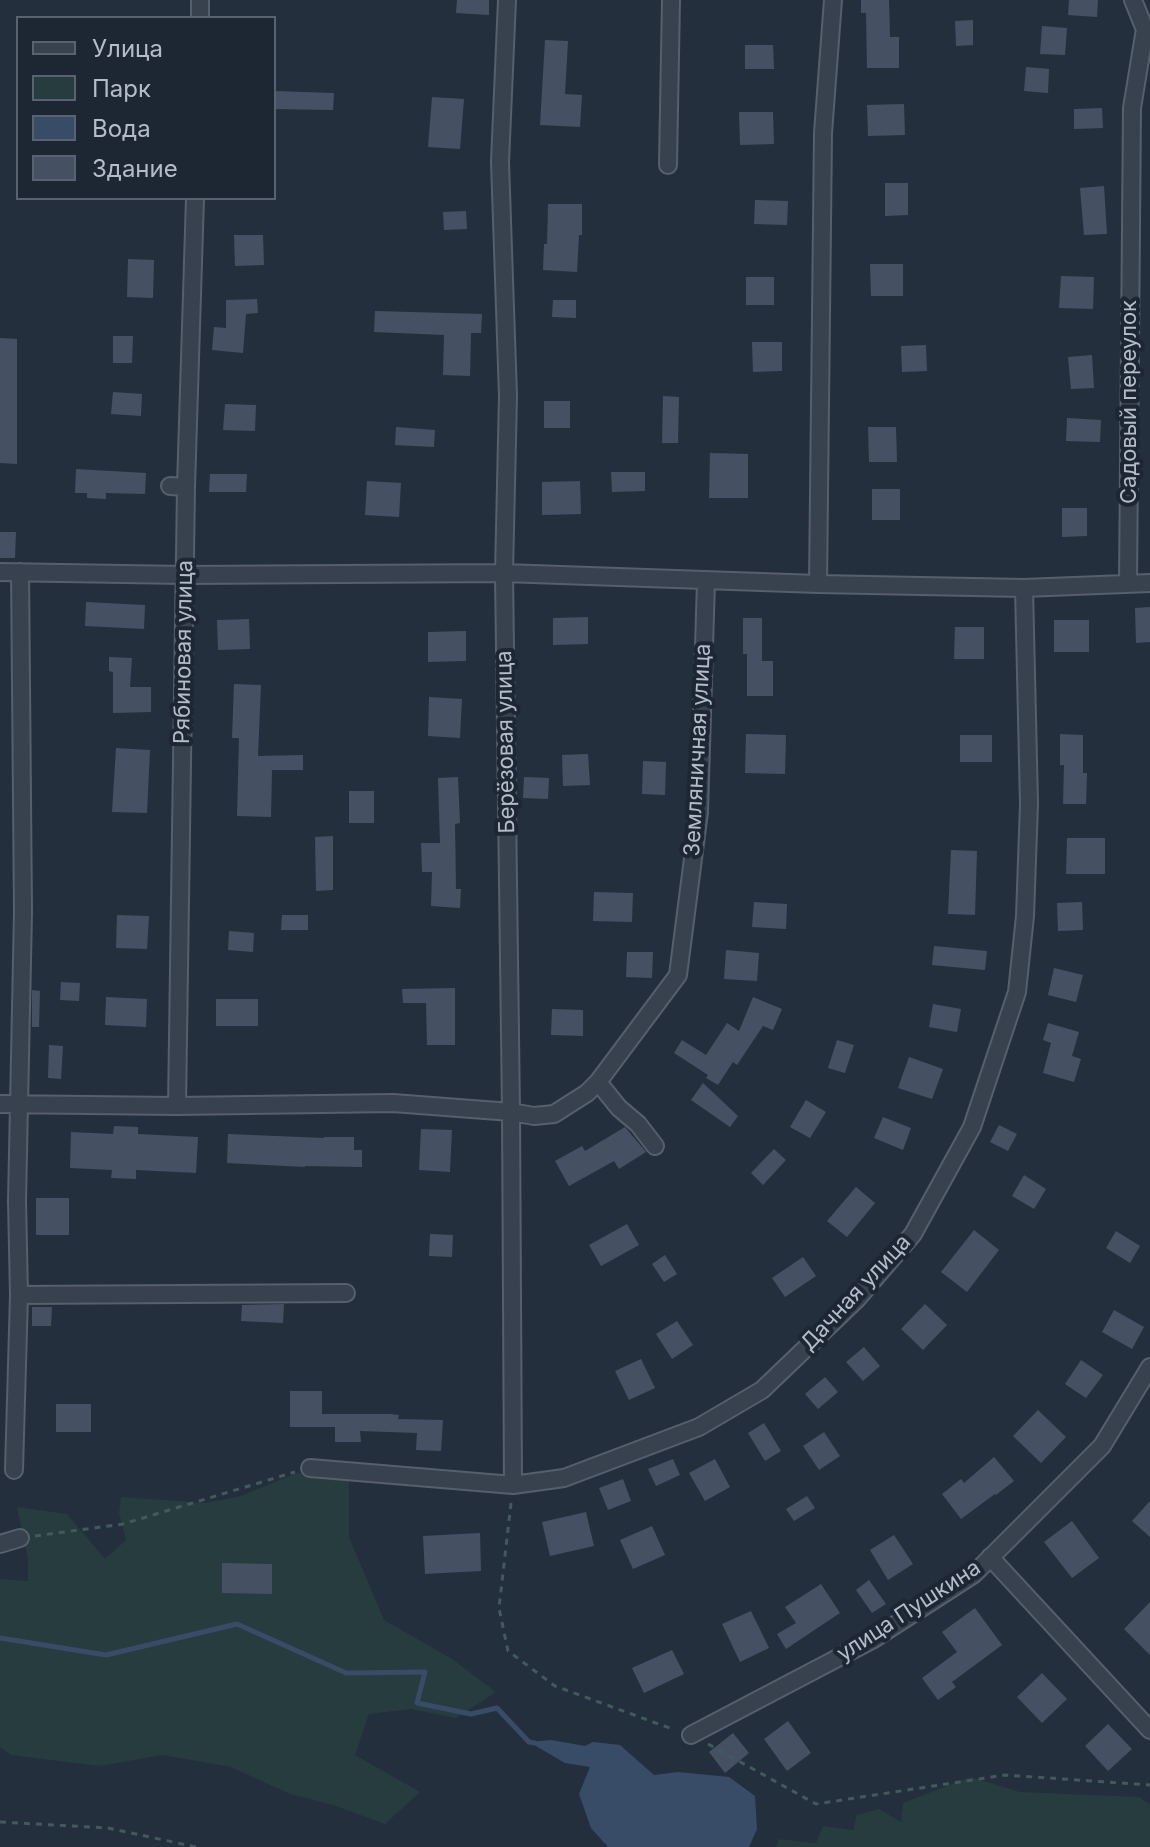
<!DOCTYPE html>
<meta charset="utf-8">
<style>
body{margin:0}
#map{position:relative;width:1150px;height:1847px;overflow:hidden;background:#242f3e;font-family:Inter,sans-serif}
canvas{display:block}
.legend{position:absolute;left:16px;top:16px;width:260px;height:184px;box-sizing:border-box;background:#1d2633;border:2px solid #59626f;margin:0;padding:10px 14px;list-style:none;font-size:24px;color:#b4bcc9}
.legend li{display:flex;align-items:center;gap:16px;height:40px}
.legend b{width:40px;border:2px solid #59626f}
</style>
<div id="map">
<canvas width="1150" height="1847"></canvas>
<ul class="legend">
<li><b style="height:10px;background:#38414e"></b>Улица</li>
<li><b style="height:22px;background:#263c3f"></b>Парк</li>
<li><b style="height:22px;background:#394c67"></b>Вода</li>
<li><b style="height:22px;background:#455162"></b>Здание</li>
</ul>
</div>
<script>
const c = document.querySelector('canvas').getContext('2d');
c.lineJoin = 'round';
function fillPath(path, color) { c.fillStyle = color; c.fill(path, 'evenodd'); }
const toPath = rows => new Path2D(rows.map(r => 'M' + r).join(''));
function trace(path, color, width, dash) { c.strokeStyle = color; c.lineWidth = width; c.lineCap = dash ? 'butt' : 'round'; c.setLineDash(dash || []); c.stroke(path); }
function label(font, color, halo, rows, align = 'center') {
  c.font = font + ' Inter,sans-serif'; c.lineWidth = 8; c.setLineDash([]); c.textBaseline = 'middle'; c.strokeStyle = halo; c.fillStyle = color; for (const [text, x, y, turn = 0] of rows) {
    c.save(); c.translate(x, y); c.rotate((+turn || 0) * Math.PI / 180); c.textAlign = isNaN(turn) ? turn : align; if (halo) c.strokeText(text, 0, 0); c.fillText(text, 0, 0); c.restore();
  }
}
fillPath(toPath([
 [297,1473,349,1476,349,1537,384,1620,452,1659,496,1692,456,1718,411,1709,369,1714,355,1755,420,1792,385,1824,333,1805,290,1794,231,1767,163,1755,99,1766,11,1755,0,1747,0,1579,28,1581,28,1559,17,1507,67,1514,105,1559,126,1540,119,1513,121,1497,206,1503,241,1496],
 [970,1777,1020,1792,1139,1797,1150,1805,1150,1847,776,1847,779,1839,816,1843,823,1826,853,1830,857,1815,879,1809,901,1822,903,1803]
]), '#263c3f');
fillPath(toPath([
 [551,1740,585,1746,593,1742,620,1745,654,1775,678,1772,729,1777,755,1796,757,1829,749,1847,608,1847,591,1828,579,1794,590,1767,565,1763,529,1742]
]), '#394c67');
trace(toPath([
 [0,1638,106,1655,237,1624,346,1673,425,1672,417,1703,471,1714,497,1708,529,1742,535,1743]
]), '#394c67', 5);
fillPath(toPath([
 [457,0,489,0,489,15,456,13],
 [861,0,889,0,890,37,899,37,899,68,867,68,866,13,861,13],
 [1069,0,1098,0,1097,17,1068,15],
 [973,20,973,45,956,46,955,21],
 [1042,26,1067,28,1065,55,1040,54],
 [545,40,568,41,565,94,582,95,580,127,540,125],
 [745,45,773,45,774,69,745,69],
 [1026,67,1049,69,1048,93,1024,91],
 [274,91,334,93,333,110,274,109],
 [432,97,464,99,460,149,428,147],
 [904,104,905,135,868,136,867,105],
 [1102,108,1103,128,1074,129,1074,109],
 [739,112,773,112,774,144,740,145],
 [885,183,908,183,908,215,885,216],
 [1104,186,1107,234,1084,235,1080,188],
 [755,200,788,201,787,225,754,224],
 [548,204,582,204,582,235,579,235,577,272,543,270,544,244,547,244],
 [466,211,467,229,444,230,443,212],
 [234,235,263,235,264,265,235,266],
 [128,259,154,260,153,298,127,297],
 [870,264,903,264,903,296,871,296],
 [1061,276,1094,277,1093,309,1059,308],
 [746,277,774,277,774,305,746,305],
 [257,299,258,313,246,314,243,353,212,350,214,327,226,328,226,300],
 [553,300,576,300,576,318,552,317],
 [375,311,482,314,481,333,471,333,470,376,443,375,444,335,374,332],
 [113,336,133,336,132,363,113,363],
 [0,338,17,339,17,464,0,463],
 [752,342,782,342,782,371,753,372],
 [926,345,927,371,902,372,901,346],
 [1092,355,1094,388,1071,389,1068,357],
 [113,392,142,394,141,416,111,414],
 [663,396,679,397,678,443,662,443],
 [544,401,570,401,570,428,544,428],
 [225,404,256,405,255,431,223,430],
 [1067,418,1101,420,1100,442,1066,441],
 [396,427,435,430,434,447,395,445],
 [868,427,896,427,897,462,869,462],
 [710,453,748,454,748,498,709,498],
 [76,469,146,473,145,494,106,493,106,499,87,498,87,493,75,493],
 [611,472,645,472,645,491,612,492],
 [210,474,247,474,246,492,209,492],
 [367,481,401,483,399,517,365,515],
 [580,481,581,514,542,515,542,482],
 [872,489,900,489,900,520,872,520],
 [1062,508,1087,508,1087,536,1062,537],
 [0,532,16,532,15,558,0,558],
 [86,602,145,605,144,629,85,626],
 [1150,607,1150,642,1136,643,1135,608],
 [588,617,588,644,553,645,553,618],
 [743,618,762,618,762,661,773,661,773,696,747,696,747,654,743,654],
 [249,619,250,649,218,650,217,620],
 [1054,620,1089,620,1089,652,1054,652],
 [955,627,984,627,984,659,954,659],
 [466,631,466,661,428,662,428,632],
 [109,657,132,658,130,687,151,687,151,712,113,713,113,672,109,671],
 [234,684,261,685,258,756,303,755,303,770,272,770,271,817,237,816,239,738,232,738],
 [429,697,462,699,460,738,428,736],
 [746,734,786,735,785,774,745,773],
 [1060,734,1083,735,1083,773,1087,773,1086,804,1063,804,1064,765,1060,765],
 [960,735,992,735,992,762,960,762],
 [116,748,150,750,147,813,112,812],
 [588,754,590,785,563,786,562,755],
 [643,761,666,762,665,795,642,794],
 [458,777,460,823,455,824,456,889,461,889,460,908,431,906,432,872,422,872,421,843,440,843,438,778],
 [524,777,549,778,548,799,523,798],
 [349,791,374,791,374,823,349,823],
 [333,836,333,890,316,891,315,837],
 [1067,838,1105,838,1105,874,1066,874],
 [951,850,977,851,975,915,948,914],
 [594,892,633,893,632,922,593,921],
 [754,902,787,904,786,929,752,927],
 [1082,902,1083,930,1058,931,1057,903],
 [117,915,149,916,147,949,116,948],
 [282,915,308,915,308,930,281,930],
 [229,931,254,933,253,952,228,950],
 [934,946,987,951,985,970,932,965],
 [726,950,759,953,757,981,724,979],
 [627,952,653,952,652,978,626,977],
 [1054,968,1083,975,1076,1002,1048,995],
 [61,982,80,983,79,1001,60,1000],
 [455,988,455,1045,427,1045,426,1003,403,1003,402,989],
 [32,990,40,991,39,1027,32,1027],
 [106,997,147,999,146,1027,105,1025],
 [753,997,782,1009,773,1030,763,1026,737,1065,733,1062,718,1085,706,1078,708,1075,674,1053,682,1040,706,1055,727,1023,739,1031],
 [216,999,258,999,258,1026,216,1026],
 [933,1004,961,1009,957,1032,929,1027],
 [552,1009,583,1010,583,1036,551,1035],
 [1048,1023,1079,1032,1072,1056,1081,1059,1074,1082,1043,1073,1051,1043,1043,1040],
 [837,1040,854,1045,845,1073,828,1068],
 [49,1045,63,1046,61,1079,48,1078],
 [909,1057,943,1069,932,1099,898,1088],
 [703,1083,738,1116,730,1127,691,1100],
 [806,1100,826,1112,810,1138,790,1127],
 [883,1117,911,1128,903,1150,874,1138],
 [999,1125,1017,1134,1008,1151,990,1142],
 [114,1126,138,1127,138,1134,198,1137,196,1173,136,1170,136,1179,111,1178,112,1170,70,1168,71,1132,113,1134],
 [625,1127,646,1152,619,1169,614,1161,569,1186,555,1161,582,1146,585,1151],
 [421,1129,452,1130,450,1172,419,1170],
 [228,1134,324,1138,324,1137,354,1137,354,1150,362,1150,362,1167,305,1166,305,1167,227,1163],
 [774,1149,786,1160,763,1185,751,1173],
 [1024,1175,1046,1189,1034,1209,1012,1196],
 [856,1187,875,1203,847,1237,827,1221],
 [36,1198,69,1198,69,1235,36,1235],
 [627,1224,639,1245,601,1266,589,1245],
 [974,1230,999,1250,967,1292,941,1272],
 [1116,1231,1140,1246,1130,1263,1106,1248],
 [430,1234,453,1235,452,1257,429,1256],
 [665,1255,677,1274,664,1282,652,1264],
 [803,1257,816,1276,785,1297,772,1278],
 [284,1304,283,1323,241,1321,242,1305],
 [925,1304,947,1325,923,1350,901,1329],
 [32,1307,52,1307,51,1326,32,1326],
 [1114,1310,1144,1327,1132,1349,1102,1332],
 [677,1321,693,1345,672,1359,656,1334],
 [864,1347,880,1366,863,1381,846,1362],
 [641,1359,655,1388,629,1400,615,1371],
 [1081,1360,1103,1375,1086,1398,1065,1384],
 [825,1377,838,1392,818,1409,805,1394],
 [290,1391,322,1391,322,1414,390,1414,399,1415,398,1419,443,1420,441,1451,416,1450,417,1433,360,1431,361,1442,335,1442,335,1427,290,1427],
 [56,1404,91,1404,91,1432,56,1432],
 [1038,1410,1066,1437,1041,1463,1013,1436],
 [764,1423,781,1451,765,1461,748,1433],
 [824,1432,840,1456,819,1470,803,1446],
 [994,1457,1014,1481,996,1495,995,1494,961,1519,942,1494,961,1479,964,1483],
 [673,1459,680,1475,656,1486,648,1469],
 [715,1459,730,1487,705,1501,689,1473],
 [623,1479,631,1501,608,1510,599,1488],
 [807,1496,815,1508,794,1521,786,1509],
 [1150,1501,1150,1537,1132,1521],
 [586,1512,594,1546,550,1556,542,1522],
 [1072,1521,1099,1558,1072,1578,1044,1542],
 [652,1526,665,1555,633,1569,620,1540],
 [480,1533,481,1571,425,1574,423,1536],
 [894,1535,913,1564,888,1580,870,1550],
 [222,1563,272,1564,272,1594,222,1593],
 [869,1580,886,1604,872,1613,856,1590],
 [821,1584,840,1613,786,1649,777,1634,796,1623,785,1607],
 [1150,1602,1150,1655,1124,1629],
 [975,1608,1002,1645,952,1682,956,1687,938,1700,922,1678,957,1652,942,1632],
 [751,1611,769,1648,740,1662,722,1624],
 [672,1650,684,1674,644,1693,632,1668],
 [1042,1673,1067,1699,1042,1723,1017,1697],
 [788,1721,811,1753,787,1771,764,1739],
 [1108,1724,1132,1749,1108,1771,1085,1746],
 [733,1733,749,1753,725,1773,709,1752]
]), '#455162');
const minor = toPath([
 [507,0,500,162,508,396,504,573,511,1112,513,1485],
 [1133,0,1148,37],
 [200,18,200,0],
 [668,165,671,0],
 [170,486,186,487],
 [0,572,185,575,504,573,818,584,1024,588,1150,583],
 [818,584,823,133,833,0],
 [1128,584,1132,108,1145,29],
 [598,1082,619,1108,638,1124,655,1146],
 [0,1104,177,1106,393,1103,511,1112,534,1116,554,1114,587,1093,598,1082,678,975,699,812,706,581],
 [177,1106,186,487,195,198],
 [19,1295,346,1293],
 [310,1468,513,1485,564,1478,699,1427,762,1390,857,1299,913,1234,972,1127,1017,992,1025,916,1029,804,1024,588],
 [14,1470,19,1295,17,1201,23,912,20,572],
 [0,1544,20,1538],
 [990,1557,1150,1730],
 [691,1735,872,1640,974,1574,1102,1446,1150,1367]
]);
trace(minor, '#565f6c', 20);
trace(toPath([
 [511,1503,499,1608,508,1651,555,1686,675,1730],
 [35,1536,123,1524,295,1472],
 [708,1744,816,1804,1005,1775,1150,1785],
 [0,1822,108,1828,196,1847]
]), '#44595c', 3, [6, 6]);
trace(minor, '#38414e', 16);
label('22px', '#b4bcc9', '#1d2633', [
 ["Садовый переулок",1129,402,-90],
 ["Рябиновая улица",184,652,-89],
 ["Берёзовая улица",506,742,-91],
 ["Земляничная улица",698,750,-87],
 ["Дачная улица",856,1293,-47],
 ["улица Пушкина",909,1611,-33]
]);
</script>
